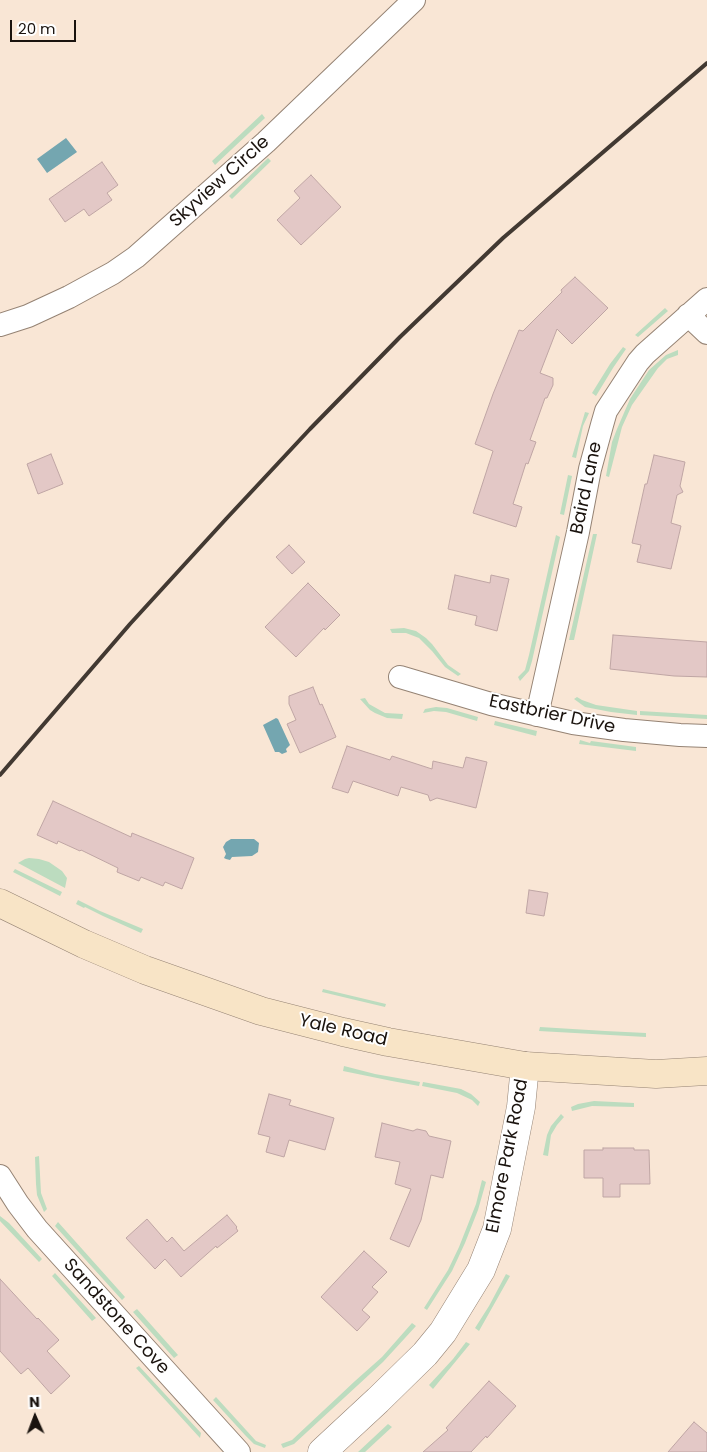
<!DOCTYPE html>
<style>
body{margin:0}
#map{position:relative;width:707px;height:1452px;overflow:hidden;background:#f9e6d5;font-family:Poppins,sans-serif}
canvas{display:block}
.north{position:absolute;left:10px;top:1392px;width:50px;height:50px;-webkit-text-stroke:4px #fff;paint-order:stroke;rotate:358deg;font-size:14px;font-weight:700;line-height:20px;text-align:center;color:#1a130e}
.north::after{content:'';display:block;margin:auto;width:18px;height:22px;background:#1a130e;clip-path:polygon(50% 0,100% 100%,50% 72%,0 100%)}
.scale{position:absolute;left:10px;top:20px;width:66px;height:22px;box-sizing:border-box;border:2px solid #1a130e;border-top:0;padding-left:6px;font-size:15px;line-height:18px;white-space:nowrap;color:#1a130e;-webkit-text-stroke:4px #fff;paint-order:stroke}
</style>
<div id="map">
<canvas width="707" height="1452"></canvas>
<div class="north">N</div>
<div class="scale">20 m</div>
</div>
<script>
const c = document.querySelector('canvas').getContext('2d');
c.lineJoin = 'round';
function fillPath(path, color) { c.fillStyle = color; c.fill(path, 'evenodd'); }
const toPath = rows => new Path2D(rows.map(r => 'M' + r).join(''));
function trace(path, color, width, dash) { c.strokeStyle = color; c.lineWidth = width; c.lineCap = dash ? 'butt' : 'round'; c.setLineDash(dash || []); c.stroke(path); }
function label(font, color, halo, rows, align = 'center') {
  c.font = font + ' Poppins,sans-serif'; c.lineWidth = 4; c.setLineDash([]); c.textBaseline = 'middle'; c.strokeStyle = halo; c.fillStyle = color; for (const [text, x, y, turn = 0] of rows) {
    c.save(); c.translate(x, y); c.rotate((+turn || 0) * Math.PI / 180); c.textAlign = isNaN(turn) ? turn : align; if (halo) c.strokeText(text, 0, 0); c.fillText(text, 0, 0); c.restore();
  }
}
fillPath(toPath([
 [262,114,265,118,215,165,212,161],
 [268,158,271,161,232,199,229,196],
 [665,308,668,311,638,337,635,335],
 [623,347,626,349,613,368,596,396,592,393,610,364],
 [678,350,678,355,667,359,658,368,632,405,622,427,609,477,606,476,612,442,617,429,630,399,649,370,666,355],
 [585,412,589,413,583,426,576,458,572,457],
 [568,475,572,476,564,515,560,514],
 [593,534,597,534,574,640,569,640],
 [556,535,560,537,532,661,529,671,520,681,518,677,525,670,529,655],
 [404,628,416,631,426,638,432,644,448,665,461,674,458,676,445,667,432,651,419,638,406,633,392,633,390,629],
 [577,697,582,700,596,705,637,711,637,715,611,712,585,707,574,699],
 [365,698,369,704,385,713,403,714,402,719,387,718,375,713,370,710,360,699],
 [436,707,447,708,478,717,477,721,446,712,434,711,423,713,425,709],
 [640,711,707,715,707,719,640,715],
 [495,721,537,731,536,736,494,725],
 [580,740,590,743,591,741,636,747,636,751,579,744],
 [29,858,39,859,49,862,62,871,67,878,65,888,18,863,25,859],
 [15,869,62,892,60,896,13,872],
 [78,900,100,911,143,929,141,933,103,916,85,907,84,908,76,904],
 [323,989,386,1004,385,1007,322,992],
 [540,1027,605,1031,646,1033,646,1037,539,1031],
 [344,1066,375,1074,420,1082,419,1086,392,1081,343,1071],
 [423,1082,461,1089,471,1094,480,1102,478,1106,472,1100,457,1093,422,1086],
 [594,1101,634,1103,634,1107,592,1106,572,1111,571,1107,578,1104],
 [561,1114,564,1117,557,1125,551,1135,548,1156,543,1155,547,1135,551,1126],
 [39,1156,41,1193,47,1209,44,1212,37,1195,36,1184,35,1157],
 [482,1180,486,1182,478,1210,465,1243,452,1271,427,1310,424,1308,448,1270,459,1247,476,1204],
 [0,1216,9,1223,42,1259,39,1262,0,1221],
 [58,1222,125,1297,122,1300,55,1226],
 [55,1273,96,1318,92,1321,52,1276],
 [506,1274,510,1276,479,1331,475,1328,489,1306],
 [137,1309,178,1355,174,1358,133,1312],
 [412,1323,416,1326,383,1362,294,1444,283,1448,281,1444,292,1440,355,1381,382,1357],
 [466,1342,470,1344,433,1389,429,1385,453,1359],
 [139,1366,201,1433,200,1438,136,1368],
 [216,1397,256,1441,266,1445,265,1448,254,1444,245,1435,213,1400],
 [388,1424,392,1427,365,1452,358,1452]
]), '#bcdcbf');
fillPath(toPath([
 [66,138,77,152,47,173,37,159],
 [276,718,278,719,290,745,286,749,287,752,282,754,279,752,275,752,263,725],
 [231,839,254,839,259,843,258,852,252,856,232,857,230,860,226,859,224,858,226,854,223,847,226,842]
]), '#74a6b0');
const building = toPath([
 [102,162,118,185,107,193,112,200,89,216,84,209,65,222,49,199,102,162],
 [311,175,341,207,301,245,277,220,300,198,294,191,311,175],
 [575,277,608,308,572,344,557,329,540,373,553,378,553,385,547,398,545,398,530,440,536,442,528,464,526,463,513,504,522,507,516,527,473,513,493,451,475,444,493,394,519,330,523,331,562,292,561,290,575,277],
 [51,454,63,484,38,494,27,464,51,454],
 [654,455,685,462,680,486,683,492,677,495,671,523,681,526,671,569,637,562,641,545,632,543,645,484,647,484,654,455],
 [289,545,305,562,292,574,276,557,289,545],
 [455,575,490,583,491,575,509,579,497,631,475,625,477,616,448,609,455,575],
 [308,583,340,615,325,630,324,628,296,657,265,627,308,583],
 [613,635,707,642,707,677,674,676,610,669,613,635],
 [313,687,320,705,322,704,336,737,300,753,287,724,296,720,289,704,289,696,313,687],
 [347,746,390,760,392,756,432,769,433,761,463,768,466,757,487,762,476,808,437,798,430,801,428,795,401,787,398,796,353,781,348,793,332,788,347,746],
 [53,801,131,837,132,833,194,858,182,889,165,882,163,886,141,877,139,881,117,872,118,868,81,850,80,851,58,841,57,844,37,835,53,801],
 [529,890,548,893,544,916,526,913,529,890],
 [269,1094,291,1100,289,1105,334,1118,325,1150,289,1140,284,1157,266,1152,270,1137,258,1134,269,1094],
 [382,1123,413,1131,417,1129,426,1131,429,1136,451,1141,443,1178,431,1175,421,1220,409,1247,390,1239,411,1189,395,1184,400,1162,375,1157,382,1123],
 [603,1148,634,1148,634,1150,649,1150,650,1184,620,1184,620,1197,603,1197,603,1178,584,1178,584,1150,603,1150,603,1148],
 [227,1215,237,1227,236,1228,238,1231,217,1248,216,1246,181,1277,165,1259,155,1269,126,1238,147,1219,167,1242,172,1237,184,1251,227,1215],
 [364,1251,387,1272,372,1287,378,1292,362,1310,370,1317,357,1331,321,1297,364,1251],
 [0,1279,37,1319,38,1318,59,1340,47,1351,70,1376,51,1394,28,1368,21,1374,0,1351,0,1279],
 [489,1381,516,1406,487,1438,486,1436,471,1452,423,1452,448,1430,446,1428,489,1381],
 [694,1422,707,1433,707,1452,668,1452,694,1422]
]);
fillPath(building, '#e3c8c6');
trace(building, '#bfa5a4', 1);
const minor = toPath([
 [688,315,707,333],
 [0,325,28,316,69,297,113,273,136,257,266,142,414,0],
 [400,677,491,704,573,723,624,730,680,735,707,736],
 [537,715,578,532,590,469,602,425,606,411,638,362,645,354,707,299],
 [0,1176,18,1204,37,1229,239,1452]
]);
const tertiary = toPath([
 [322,1452,378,1400,425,1354,443,1332,481,1270,497,1229,521,1107,525,1066]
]);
const secondary = toPath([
 [0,903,84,944,145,970,261,1011,343,1032,388,1042,525,1066,656,1074,707,1071]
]);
trace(minor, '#958374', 24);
trace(tertiary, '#958374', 29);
trace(secondary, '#958374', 29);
trace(minor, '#fff', 22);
trace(tertiary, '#fff', 28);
trace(secondary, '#f8e4c6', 28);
trace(toPath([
 [0,775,130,624,226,519,310,429,400,337,503,238,707,63]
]), '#423932', 4);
label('18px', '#1a130e', '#fff', [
 ["Skyview Circle",220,182,-42],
 ["Baird Lane",587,488,-78],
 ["Eastbrier Drive",552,715,12],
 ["Yale Road",343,1031,13],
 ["Elmore Park Road",508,1156,-79],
 ["Sandstone Cove",116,1317,48]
]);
</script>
